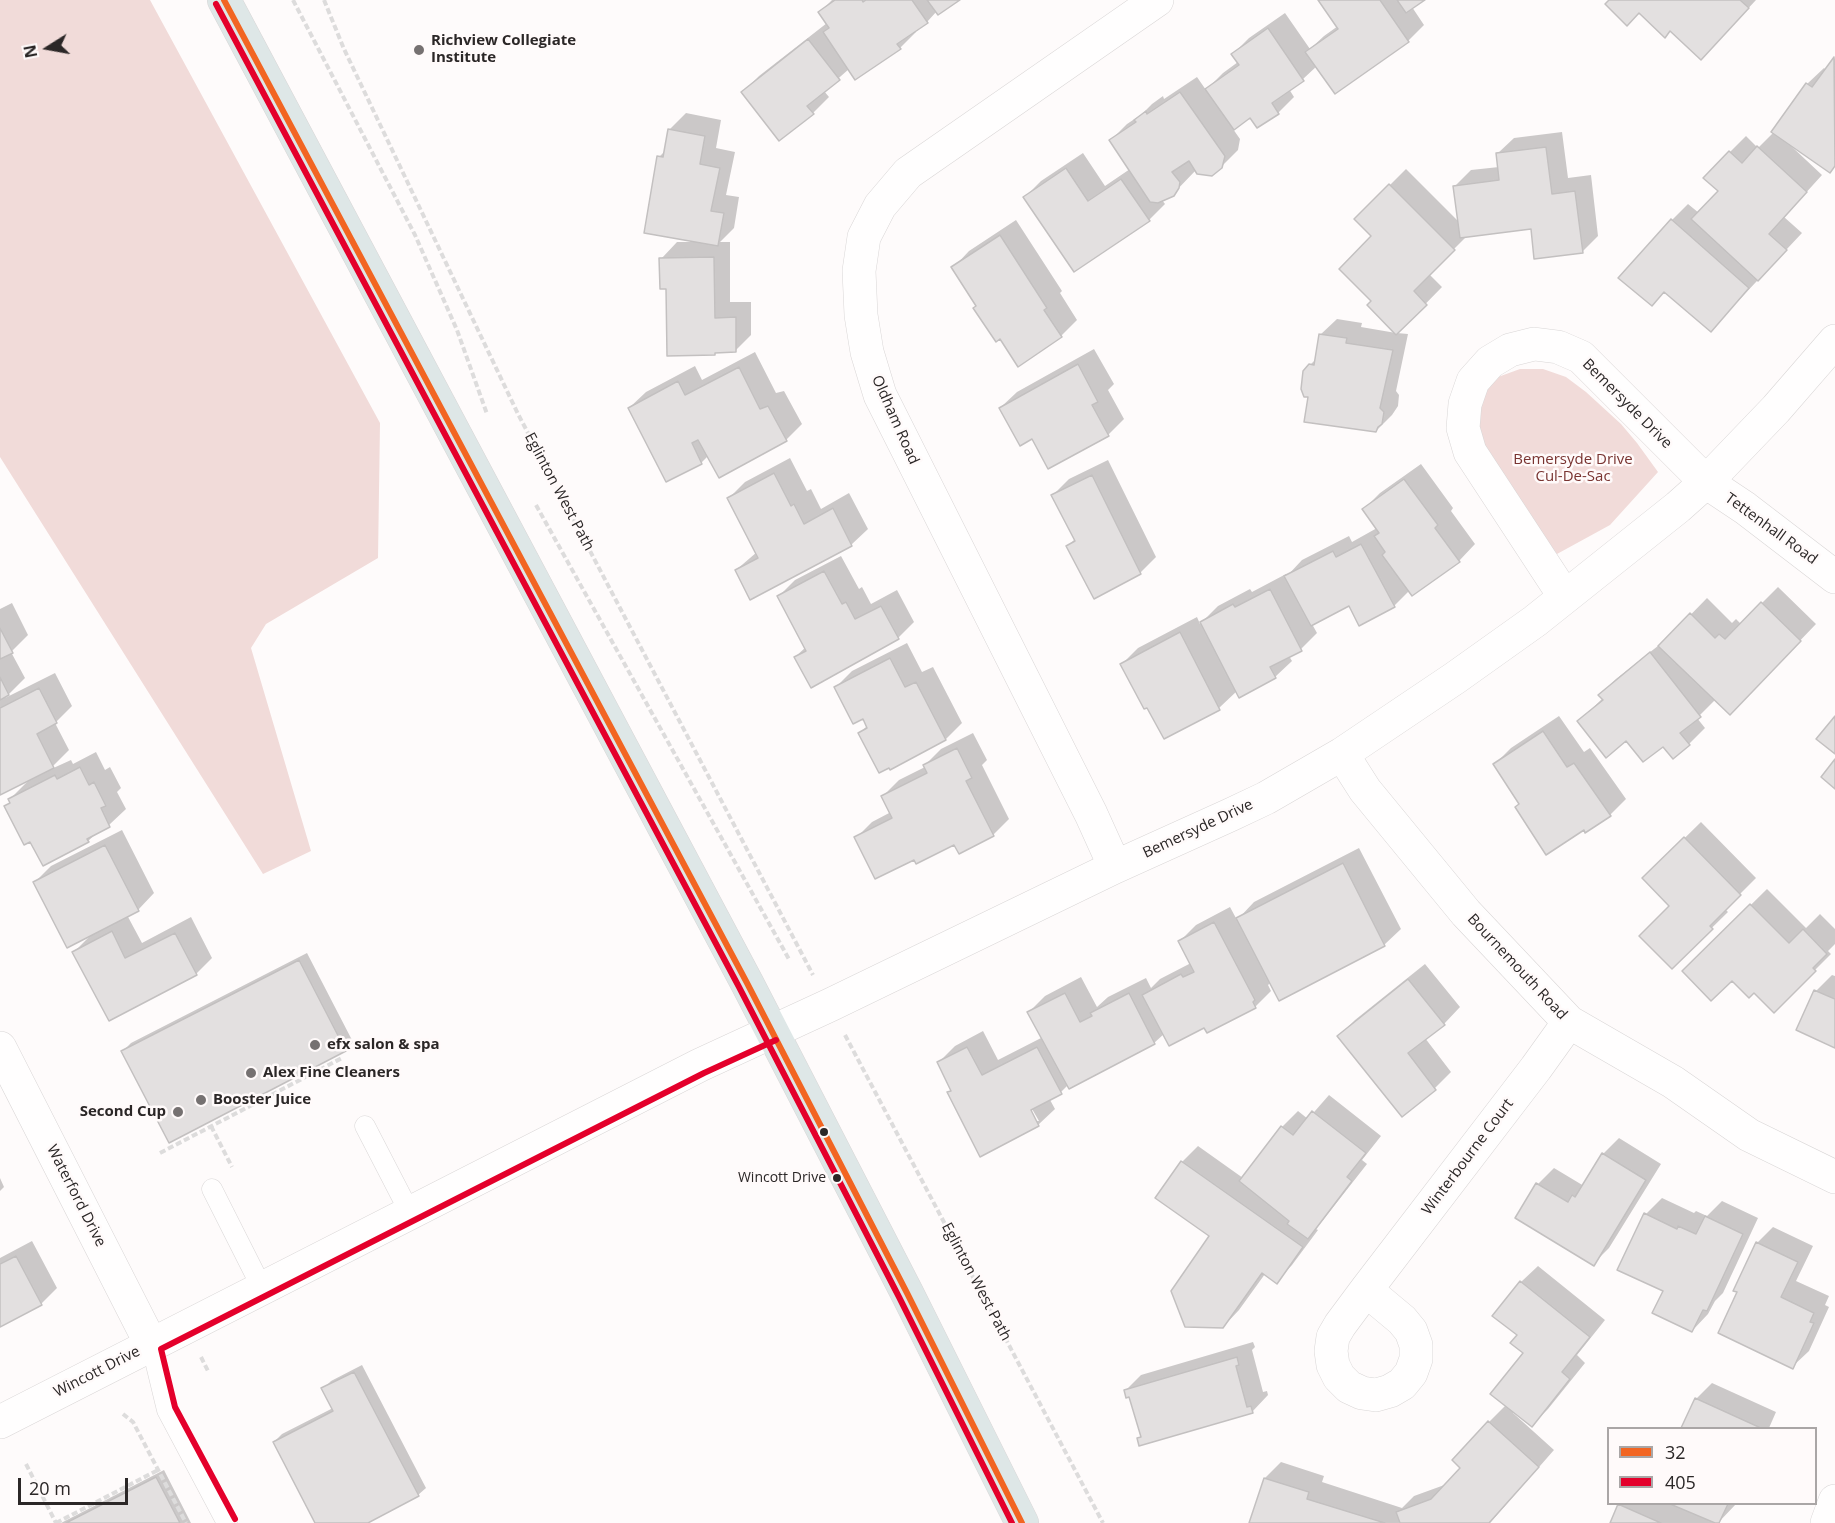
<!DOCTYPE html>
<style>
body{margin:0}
#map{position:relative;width:1835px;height:1523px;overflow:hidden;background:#fefbfb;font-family:"Open Sans",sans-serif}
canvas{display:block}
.legend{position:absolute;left:1607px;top:1427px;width:210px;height:78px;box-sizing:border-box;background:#fffafa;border:2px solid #aaa6a6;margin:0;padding:8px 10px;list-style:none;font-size:18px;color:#2b2727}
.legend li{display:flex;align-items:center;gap:12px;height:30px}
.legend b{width:30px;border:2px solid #aaa6a6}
.north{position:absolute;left:18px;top:18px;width:60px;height:60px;-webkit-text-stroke:4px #fffafa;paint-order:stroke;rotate:259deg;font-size:16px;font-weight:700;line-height:24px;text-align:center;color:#2b2727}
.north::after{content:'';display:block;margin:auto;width:21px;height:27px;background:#2b2727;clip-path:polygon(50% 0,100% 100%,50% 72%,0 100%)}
.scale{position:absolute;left:18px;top:1478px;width:110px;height:27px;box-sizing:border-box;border:3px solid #2b2727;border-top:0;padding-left:8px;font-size:18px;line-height:21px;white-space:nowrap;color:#2b2727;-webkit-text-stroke:4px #fffafa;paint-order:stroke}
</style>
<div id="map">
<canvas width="1835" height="1523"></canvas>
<ul class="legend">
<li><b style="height:8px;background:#f26522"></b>32</li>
<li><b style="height:8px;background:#e4002b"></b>405</li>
</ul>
<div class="north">N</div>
<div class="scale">20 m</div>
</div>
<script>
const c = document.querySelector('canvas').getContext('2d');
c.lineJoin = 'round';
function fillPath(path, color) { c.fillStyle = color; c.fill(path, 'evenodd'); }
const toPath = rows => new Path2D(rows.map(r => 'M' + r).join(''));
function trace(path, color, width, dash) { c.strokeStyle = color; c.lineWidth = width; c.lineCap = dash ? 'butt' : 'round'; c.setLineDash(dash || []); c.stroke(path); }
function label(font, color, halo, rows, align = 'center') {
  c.font = font + ' "Open Sans",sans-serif'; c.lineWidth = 5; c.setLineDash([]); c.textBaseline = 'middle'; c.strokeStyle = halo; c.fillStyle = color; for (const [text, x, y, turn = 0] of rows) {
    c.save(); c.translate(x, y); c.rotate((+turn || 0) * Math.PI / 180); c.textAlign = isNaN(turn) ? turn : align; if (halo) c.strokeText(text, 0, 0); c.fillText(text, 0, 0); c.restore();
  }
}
fillPath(toPath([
 [0,0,150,0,380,423,378,558,266,624,251,648,311,851,263,874,0,457],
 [1520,369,1543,369,1566,377,1586,392,1621,424,1637,443,1658,472,1610,525,1557,554,1498,480,1476,438,1481,393,1498,377]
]), '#f1dbd9');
fillPath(toPath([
 [832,0,958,0,937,11,927,22,914,30,916,32,900,48,849,69,824,91,829,97,813,113,743,92,759,76,827,23,820,12],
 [1320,0,1422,0,1412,7,1424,25,1408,41,1335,91,1317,66,1303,79,1289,89,1294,97,1278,113,1251,116,1233,129,1240,139,1238,150,1221,167,1196,170,1173,194,1162,200,1165,204,1149,220,1025,197,1041,181,1083,153,1105,186,1130,169,1111,140,1127,124,1142,114,1152,104,1163,96,1164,99,1197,77,1206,90,1223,73,1238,62,1233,54,1249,38,1285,13,1310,49,1324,36,1338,26],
 [1611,0,1756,0,1717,42,1670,30,1639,11],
 [1835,58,1835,166,1830,171,1791,144,1790,145,1822,175,1784,217,1802,233,1711,330,1672,220,1688,204,1699,213,1720,190,1730,152,1746,136,1758,148,1774,132,1807,84,1824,68,1826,70],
 [686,113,721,120,716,148,735,152,726,195,739,197,734,228,720,242,730,242,730,302,751,302,751,335,735,351,668,287,661,259,677,242,696,242,659,157,666,150,669,130],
 [1562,132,1568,178,1591,175,1598,236,1582,252,1532,227,1467,236,1429,274,1442,287,1397,333,1408,334,1396,391,1399,395,1398,406,1392,415,1376,431,1310,396,1310,365,1317,358,1320,335,1337,319,1362,323,1361,327,1396,333,1373,301,1373,236,1356,219,1406,169,1459,222,1455,186,1471,170,1499,167,1497,154,1514,138],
 [1016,220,1062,291,1060,293,1077,320,1061,336,978,305,953,268,969,251],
 [1094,349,1114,384,1108,390,1124,419,1108,435,1033,437,1000,408,1017,392],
 [755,352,776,393,784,391,802,424,786,440,708,456,701,463,629,408,646,392,695,366,702,380],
 [790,458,807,491,811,489,821,509,849,493,868,529,851,545,750,598,736,570,757,552,729,498,745,482],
 [1108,460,1156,557,1140,573,1068,546,1076,538,1053,495,1069,479],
 [1421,464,1453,508,1451,511,1475,544,1459,561,1410,590,1394,606,1350,604,1312,624,1317,633,1301,649,1289,656,1292,661,1275,677,1239,695,1237,691,1219,708,1122,664,1138,648,1197,617,1200,624,1218,606,1250,589,1252,592,1286,574,1287,576,1302,560,1349,536,1352,542,1377,528,1364,509,1380,493],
 [841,556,859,589,862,587,871,604,897,590,914,622,898,638,795,657,806,647,779,596,795,580],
 [1778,587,1816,624,1746,697,1716,699,1697,718,1705,728,1689,744,1663,745,1626,739,1579,721,1603,698,1600,695,1616,679,1668,638,1707,598,1732,623,1736,619,1741,624],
 [12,603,28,635,11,652,25,678,5,698,55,673,72,706,55,723,69,750,49,770,71,760,73,764,96,752,105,770,110,767,121,788,117,792,126,809,109,825,98,832,88,841,31,840,6,806,11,801,10,799,29,780,0,794,0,609],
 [907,643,922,672,933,667,962,723,946,739,860,733,868,725,864,717,836,687,852,671],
 [1559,716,1584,752,1590,748,1626,799,1610,815,1521,804,1495,764,1511,748],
 [973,733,987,760,982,765,1009,819,993,835,955,843,915,858,856,838,872,822,891,812,883,796,899,780,925,767,925,765,941,749],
 [1701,822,1756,878,1725,909,1728,912,1672,967,1671,906,1644,878],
 [122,830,154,893,138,910,127,915,142,943,191,917,212,958,196,974,74,952,92,934,35,882,51,866],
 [1359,848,1401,929,1384,945,1280,999,1271,982,1268,985,1271,991,1255,1007,1205,1026,1164,1034,1154,1043,1069,1084,1061,1092,1049,1098,1055,1109,1038,1125,949,1092,952,1090,938,1063,955,1046,983,1031,998,1060,1043,1037,1029,1012,1045,996,1081,977,1097,1007,1108,997,1146,978,1151,988,1160,979,1191,963,1180,941,1196,925,1230,907,1237,920,1254,902],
 [1028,1102,1039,1121,1035,1121,1026,1104],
 [1767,889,1806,928,1820,914,1835,929,1835,944,1828,951,1831,954,1774,1011,1754,991,1732,979,1684,971],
 [307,953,353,1042,346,1050,123,1051,131,1043],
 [1425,964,1460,1007,1444,1024,1425,1038,1451,1072,1435,1088,1403,1115,1339,1036,1355,1020],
 [1832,975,1835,976,1835,1047,1816,991],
 [1329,1095,1381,1136,1362,1160,1367,1164,1316,1229,1318,1230,1292,1265,1276,1282,1265,1274,1239,1310,1223,1327,1211,1236,1182,1162,1198,1146,1243,1178,1282,1127,1298,1111,1308,1119],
 [1619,1138,1661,1164,1609,1248,1593,1264,1517,1217,1538,1184,1554,1168,1584,1186,1603,1154],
 [0,1178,4,1187,0,1191],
 [1662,1198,1694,1213,1696,1211,1707,1216,1722,1201,1758,1218,1723,1293,1715,1301,1708,1314,1692,1331,1665,1291,1619,1270,1646,1214],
 [1773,1227,1813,1246,1796,1281,1829,1296,1825,1305,1829,1307,1809,1351,1792,1367,1738,1292,1757,1243],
 [32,1241,57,1288,41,1304,0,1326,0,1258],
 [1538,1266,1605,1320,1577,1355,1585,1363,1548,1409,1532,1425,1514,1411,1513,1413,1554,1450,1490,1523,1402,1523,1400,1518,1399,1523,1251,1523,1265,1478,1281,1462,1324,1476,1322,1482,1402,1508,1414,1496,1447,1484,1462,1468,1489,1422,1506,1405,1525,1353,1519,1335,1494,1316,1521,1282],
 [1253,1342,1255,1347,1252,1350,1263,1392,1267,1391,1268,1395,1252,1412,1139,1439,1142,1436,1130,1395,1125,1391,1141,1375],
 [362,1365,426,1488,418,1495,364,1523,317,1523,274,1442,282,1434,333,1408,323,1389,331,1381],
 [1712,1383,1776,1412,1769,1428,1683,1428,1696,1399],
 [164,1470,191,1523,61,1523],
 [1621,1504,1736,1504,1718,1523,1611,1523]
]), '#0003');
const building = toPath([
 [835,0,862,0,863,2,866,0,912,0,928,23,897,44,901,49,855,80,823,32,829,28,818,12,835,0],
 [927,0,960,0,938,15,927,0],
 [1318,0,1380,0,1409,42,1335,94,1305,52,1338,29,1318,0],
 [1397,0,1425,0,1406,13,1397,0],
 [1609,0,1740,0,1749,8,1701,60,1670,31,1665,38,1639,13,1627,26,1605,4,1609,0],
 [1268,28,1304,81,1272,103,1279,114,1257,128,1250,118,1234,130,1205,89,1239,65,1231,54,1268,28],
 [808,39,840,80,807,106,814,114,779,141,741,92,808,39],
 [1834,57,1835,166,1830,173,1771,132,1806,83,1812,87,1834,57],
 [1180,92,1225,156,1222,168,1212,176,1197,174,1189,161,1172,172,1180,182,1179,188,1174,196,1158,203,1150,202,1109,140,1136,122,1134,120,1146,111,1147,114,1180,92],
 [668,129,705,136,700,164,720,168,711,211,724,213,718,246,644,233,657,156,663,157,668,129],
 [1757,146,1807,192,1769,234,1787,250,1758,281,1691,219,1718,191,1703,178,1729,151,1742,163,1757,146],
 [1546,147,1552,194,1575,191,1583,253,1534,259,1531,229,1460,238,1453,186,1499,180,1496,153,1546,147],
 [1066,168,1088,201,1121,179,1150,221,1074,272,1023,197,1066,168],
 [1389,184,1455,250,1414,291,1427,305,1396,335,1367,305,1371,301,1339,269,1371,236,1354,219,1389,184],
 [1671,219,1749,288,1711,332,1664,292,1652,306,1618,278,1671,219],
 [1000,235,1047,308,1044,310,1062,337,1018,367,1000,339,996,342,973,308,976,306,951,267,1000,235],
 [714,257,715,318,736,317,736,352,715,353,715,355,667,356,666,289,660,289,659,258,714,257],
 [1319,334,1347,338,1346,343,1393,350,1380,408,1384,412,1382,424,1378,427,1376,432,1304,422,1308,397,1304,397,1301,389,1303,371,1309,364,1314,365,1319,334],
 [1078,364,1098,402,1092,405,1109,436,1048,469,1032,439,1020,446,999,408,1078,364],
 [739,367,760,409,768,406,787,441,719,478,698,440,692,443,702,464,666,482,628,408,678,381,685,395,739,367],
 [774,473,791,506,794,504,804,524,833,508,852,546,750,600,735,570,758,558,727,498,774,473],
 [1092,475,1141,574,1094,599,1066,546,1075,541,1051,495,1092,475],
 [1404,479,1438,525,1435,528,1460,562,1412,596,1382,555,1385,552,1374,536,1379,533,1362,509,1404,479],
 [1361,544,1395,607,1359,626,1349,606,1311,626,1284,576,1333,551,1336,557,1361,544],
 [824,571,842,604,846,602,855,619,881,606,899,639,811,688,794,657,806,651,777,596,824,571],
 [1270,589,1302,651,1270,667,1276,678,1239,698,1200,622,1233,604,1235,607,1270,589],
 [1761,602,1801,641,1730,715,1658,646,1690,613,1715,638,1719,634,1725,639,1761,602],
 [0,628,13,653,0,659,0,628],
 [1180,632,1220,710,1164,739,1147,708,1144,709,1120,664,1180,632],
 [1650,652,1701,717,1680,733,1690,745,1673,759,1663,747,1643,762,1626,741,1606,758,1577,721,1603,700,1598,695,1650,652],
 [890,658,905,687,916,682,946,740,890,770,889,768,879,773,858,733,867,728,863,719,853,724,834,687,890,658],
 [0,677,9,695,0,700,0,677],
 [39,688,57,723,37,734,54,768,0,795,0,708,39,688],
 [1835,716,1835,754,1816,739,1835,716],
 [1543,731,1567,767,1574,763,1611,816,1585,833,1584,830,1546,855,1515,807,1519,804,1493,764,1543,731],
 [957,748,972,778,966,781,994,836,959,854,954,845,916,864,914,860,875,879,854,837,892,818,881,796,927,773,923,765,957,748],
 [1835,759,1835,789,1821,777,1835,759],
 [80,767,89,785,94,782,106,806,101,808,110,827,87,839,89,842,43,866,30,842,24,845,4,806,10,803,8,799,55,775,57,779,80,767],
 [1684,837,1741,895,1710,926,1713,929,1672,969,1639,936,1669,906,1642,878,1684,837],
 [105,845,139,911,67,948,33,882,105,845],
 [1343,863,1385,946,1279,1001,1236,918,1343,863],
 [1750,904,1789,943,1803,929,1827,954,1813,968,1816,971,1774,1013,1754,993,1749,998,1732,981,1711,1001,1682,971,1750,904],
 [1214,922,1255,1000,1253,1002,1256,1008,1207,1033,1204,1028,1169,1046,1142,995,1181,974,1183,977,1194,972,1178,941,1214,922],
 [112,931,125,958,175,933,197,975,109,1021,72,952,112,931],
 [299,960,346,1051,169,1143,121,1051,299,960],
 [1408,979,1445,1025,1408,1053,1436,1090,1402,1117,1337,1036,1408,979],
 [1814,990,1835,999,1835,1048,1796,1030,1814,990],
 [1065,993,1080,1022,1092,1016,1090,1013,1129,993,1155,1044,1069,1089,1027,1012,1065,993],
 [967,1047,982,1075,1037,1047,1062,1094,1031,1110,1039,1126,980,1157,947,1092,951,1091,937,1062,967,1047],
 [1312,1111,1366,1153,1347,1177,1352,1181,1308,1239,1287,1224,1289,1221,1239,1181,1281,1126,1293,1135,1312,1111],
 [1602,1153,1646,1180,1594,1266,1515,1218,1536,1183,1568,1202,1572,1195,1575,1197,1602,1153],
 [1181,1161,1303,1247,1277,1284,1262,1273,1223,1328,1185,1327,1171,1291,1209,1236,1155,1198,1181,1161],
 [1644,1213,1677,1229,1678,1226,1696,1234,1705,1216,1743,1234,1707,1311,1703,1310,1692,1332,1652,1313,1663,1291,1617,1270,1644,1213],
 [1756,1242,1798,1262,1781,1297,1814,1313,1810,1322,1814,1323,1793,1369,1718,1333,1737,1292,1733,1291,1756,1242],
 [16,1256,42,1305,0,1327,0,1264,16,1256],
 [1520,1281,1590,1337,1562,1372,1570,1379,1532,1427,1490,1394,1523,1353,1510,1343,1517,1335,1492,1316,1520,1281],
 [1237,1357,1239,1365,1236,1366,1247,1407,1251,1406,1253,1413,1139,1446,1137,1438,1141,1437,1129,1397,1126,1398,1124,1390,1237,1357],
 [354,1372,419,1496,368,1523,315,1523,273,1442,333,1411,321,1388,354,1372],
 [1695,1398,1761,1428,1681,1428,1695,1398],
 [1488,1421,1539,1467,1489,1523,1400,1523,1396,1512,1431,1499,1460,1468,1452,1460,1488,1421],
 [156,1477,180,1523,66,1523,156,1477],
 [1264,1478,1309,1492,1307,1499,1385,1523,1249,1523,1264,1478],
 [1618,1504,1661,1523,1610,1523,1618,1504],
 [1670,1504,1728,1504,1719,1523,1715,1523,1670,1504]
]);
fillPath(building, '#e3e0e0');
trace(building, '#c3c0c0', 1.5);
const service = toPath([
 [365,1126,410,1213],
 [212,1189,262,1288],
 [151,1344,167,1410,227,1523]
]);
const minor = toPath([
 [1565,597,1470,452,1463,428,1465,404,1473,381,1490,362,1510,350,1534,344,1558,347,1581,357,1706,482,1745,508,1835,577],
 [1342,754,1365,790,1466,913,1569,1022,1673,1082,1749,1135,1835,1177],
 [1115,867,1091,814,880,395,867,352,861,315,859,271,864,237,880,206,908,173,1157,0],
 [0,1048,151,1344],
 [1366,1290,1402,1320,1411,1331,1416,1345,1416,1359,1411,1373,1402,1384,1390,1391,1376,1395,1362,1393,1349,1387,1339,1377,1333,1365,1331,1351,1333,1337,1340,1325,1366,1290,1536,1068,1569,1022],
 [0,1422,700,1065,830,1005,1115,867,1230,815,1266,798,1342,754,1455,678,1535,621,1678,507,1706,482,1776,409,1835,341],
 [1827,1523,1835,1501]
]);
const primary = toPath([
 [224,0,747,983,907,1293,1022,1523]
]);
trace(service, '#d9d6d6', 21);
trace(minor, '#d9d6d6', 34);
trace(primary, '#d9d6d6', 34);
trace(toPath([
 [293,0,415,235,457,330,487,414],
 [324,0,344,49,518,414,813,975],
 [536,505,790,961],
 [845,1035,1103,1523],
 [211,1126,232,1167],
 [160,1153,342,1058],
 [201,1357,208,1371],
 [123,1414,133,1422,186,1523],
 [26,1464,56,1523],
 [56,1523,158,1470]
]), '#dddcdc', 4, [6, 3]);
trace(service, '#fffefe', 20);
trace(minor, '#fffefe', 33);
trace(primary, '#dee7e7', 33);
trace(toPath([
 [224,0,747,983,907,1293,1022,1523]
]), '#f26522', 6);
trace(toPath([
 [216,4,739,987,899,1297,1012,1523],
 [235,1519,175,1407,161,1349,704,1073,776,1040]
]), '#e4002b', 6);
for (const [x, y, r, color] of [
 [419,50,6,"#757171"],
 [315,1045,6,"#757171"],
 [251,1073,6,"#757171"],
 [201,1100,6,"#757171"],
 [178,1112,6,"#757171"],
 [824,1132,5,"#2b2727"],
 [837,1178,5,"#2b2727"]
]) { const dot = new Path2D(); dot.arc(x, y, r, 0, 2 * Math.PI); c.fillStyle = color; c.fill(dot); trace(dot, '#fffafa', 2); }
label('14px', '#2b2727', '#fffafa', [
 ["Wincott Drive",826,1178]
], 'right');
label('bold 15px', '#2b2727', '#fffafa', [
 ["Richview Collegiate",431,41],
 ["Institute",431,58],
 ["efx salon & spa",327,1045],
 ["Alex Fine Cleaners",263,1073],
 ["Booster Juice",213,1100],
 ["Second Cup",166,1112,"right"]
], 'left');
label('15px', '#2b2727', '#fffafa', [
 ["Bemersyde Drive",1627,404,45],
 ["Oldham Road",895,420,66],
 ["Eglinton West Path",559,492,62],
 ["Tettenhall Road",1771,529,36],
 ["Bemersyde Drive",1198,829,-25],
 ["Bournemouth Road",1517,967,47],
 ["Winterbourne Court",1468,1157,-53],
 ["Waterford Drive",76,1196,63],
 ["Eglinton West Path",976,1282,62],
 ["Wincott Drive",97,1372,-27]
]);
label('15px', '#793431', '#fffafa', [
 ["Bemersyde Drive",1573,460],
 ["Cul-De-Sac",1573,477]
]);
</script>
